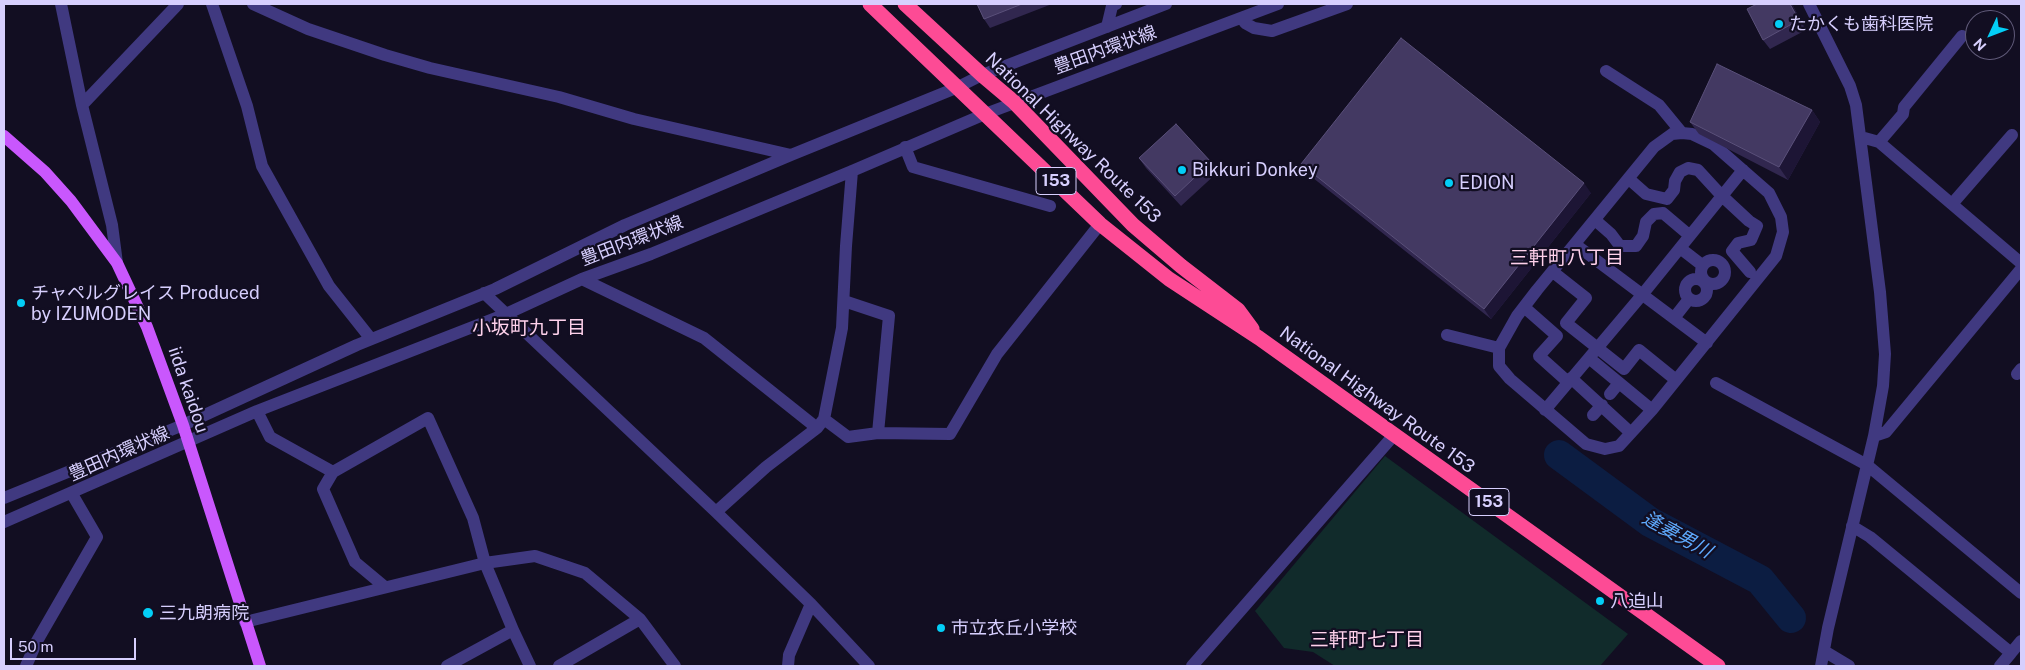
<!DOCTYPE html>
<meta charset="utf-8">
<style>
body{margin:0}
#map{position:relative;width:2025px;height:670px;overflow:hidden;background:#120e22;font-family:"Public Sans",sans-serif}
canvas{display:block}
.frame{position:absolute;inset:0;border:5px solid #d7cffe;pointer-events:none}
.north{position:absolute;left:1965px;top:10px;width:50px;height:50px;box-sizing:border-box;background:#120e22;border:1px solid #615b7a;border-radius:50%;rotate:227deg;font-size:14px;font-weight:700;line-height:20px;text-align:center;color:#d7cffe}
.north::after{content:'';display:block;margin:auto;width:18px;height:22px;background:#03cef6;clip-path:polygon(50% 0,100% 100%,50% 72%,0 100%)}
.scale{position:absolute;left:10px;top:638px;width:126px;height:22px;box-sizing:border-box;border:2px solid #d7cffe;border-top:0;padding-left:6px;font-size:15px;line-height:18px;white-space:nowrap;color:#d7cffe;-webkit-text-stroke:4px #120e22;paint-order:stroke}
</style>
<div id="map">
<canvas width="2025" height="670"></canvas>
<div class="frame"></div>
<div class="north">N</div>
<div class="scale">50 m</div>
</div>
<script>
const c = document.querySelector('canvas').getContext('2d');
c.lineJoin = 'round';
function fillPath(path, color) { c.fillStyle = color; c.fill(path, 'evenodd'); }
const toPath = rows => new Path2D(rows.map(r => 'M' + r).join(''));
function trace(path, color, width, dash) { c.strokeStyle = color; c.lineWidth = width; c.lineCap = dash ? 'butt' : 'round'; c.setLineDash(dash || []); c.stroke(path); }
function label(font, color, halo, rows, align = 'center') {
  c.font = font + ' "Public Sans","Noto Sans JP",sans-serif'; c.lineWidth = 4.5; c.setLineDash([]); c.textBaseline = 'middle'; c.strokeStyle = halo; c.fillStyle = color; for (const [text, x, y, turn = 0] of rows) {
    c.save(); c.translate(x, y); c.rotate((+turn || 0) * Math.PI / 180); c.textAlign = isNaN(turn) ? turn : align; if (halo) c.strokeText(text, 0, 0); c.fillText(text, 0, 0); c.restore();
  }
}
fillPath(toPath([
 [1385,456,1628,634,1600,666,1335,666,1313,652,1284,648,1255,611]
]), '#112b2b');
trace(toPath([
 [1559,455,1650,522,1760,580,1791,618]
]), '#0c1d42', 30);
trace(toPath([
 [61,4,82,105,112,225,117,263],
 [212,4,247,106,262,166,329,286,371,339],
 [253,4,308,29,385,55,430,68,559,97,634,119,791,155],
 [1809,4,1850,86,1856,105,1880,292,1885,354,1883,386,1874,436,1828,628,1821,666],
 [1244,17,1245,23,1254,28,1272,31,1347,4],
 [1107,27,1112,6,1116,4],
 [1606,71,1659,105,1682,133],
 [82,105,178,4],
 [1682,133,1692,134,1713,144,1769,193,1781,217,1783,232,1776,256,1652,410,1619,446,1605,449,1586,444,1510,379,1499,366,1499,348,1517,316,1537,290,1654,147,1672,134,1682,133],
 [1861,137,1879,142,2021,263],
 [1879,142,1903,114,1904,107,1962,36],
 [905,147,913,167,1050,206],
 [1629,179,1646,194,1667,199,1674,190,1675,181,1680,172,1688,168,1698,170,1721,195,1749,221,1757,226,1751,240,1738,243,1732,251,1750,272],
 [1952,204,2012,135],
 [1595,220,1611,234,1620,246,1636,246,1643,236,1646,222,1654,214,1663,213,1689,235],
 [1576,245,1707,343],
 [1680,248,1702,265],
 '1701 272a12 12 0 1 1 24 0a12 12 0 1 1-24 0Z',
 [1553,272,1586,298,1566,323,1624,369,1639,350,1676,380],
 '1685 290a11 11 0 1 1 22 0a11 11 0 1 1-22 0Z',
 [582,279,704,338,817,428],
 [484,293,716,512,811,604,869,666],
 [1524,307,1557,336,1539,356,1568,382],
 [1674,318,1689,299],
 [1447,335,1499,348],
 [1589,358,1652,410],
 [2017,374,2021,369],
 [1571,378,1631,433],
 [1716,383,1867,465,2021,593],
 [1610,394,1619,383],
 [1545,410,1642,295,1743,170],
 [257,411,270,437,333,472,428,418,473,518,485,563,513,630,447,666],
 [1593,415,1602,405],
 [824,419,848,437,878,433,889,316,844,301],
 [878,433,950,434,997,354,1100,224],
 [1874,436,1886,432,2021,269],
 [333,472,323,489,355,562,385,587],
 [4,498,183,425,357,345,495,289,625,225,791,155,956,88,982,75,1166,4],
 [716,512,766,467,817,428,824,419,842,328,846,246,852,171],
 [4,522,257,411,506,314,582,279,651,254,852,171,985,114,1278,4],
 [1852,526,1870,537,2011,653,2021,641],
 [245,622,485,563,535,556,585,573,640,619,675,666],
 [513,630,530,666],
 [1824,651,1849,666],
 [26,666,37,641,97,537,72,494],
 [559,666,640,619],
 [788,666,789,655,811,604],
 [1192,666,1394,435],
 [2000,666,2011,653]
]), '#403980', 12);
trace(toPath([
 [4,136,45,172,71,201,117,263,147,327,183,425,260,666]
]), '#c957fd', 12);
trace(toPath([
 [870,4,1100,224,1169,279,1259,338,1718,666],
 [905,4,982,75,1014,102,1133,225,1181,266,1238,310,1252,329]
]), '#fd4b95', 15);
fillPath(toPath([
 [977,4,1052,4,990,28,984,19],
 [1757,4,1792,4,1806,30,1770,49,1763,40],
 [1812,110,1820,122,1788,180,1699,134,1690,122],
 [1139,158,1211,162,1218,172,1181,206,1146,168],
 [1301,164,1591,193,1491,319,1308,174]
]), '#31274f');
fillPath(toPath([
 [1790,4,1792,4,1806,30,1799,20],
 [1812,110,1820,122,1788,180,1779,167],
 [1584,183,1591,193,1491,319,1484,309]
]), '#1d1535');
const building = toPath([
 [977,4,1022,4,984,19,977,4],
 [1757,4,1790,4,1799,20,1763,40,1747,9,1757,4],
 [1401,38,1584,183,1484,309,1301,164,1401,38],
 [1717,64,1812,110,1779,167,1690,122,1717,64],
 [1176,124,1211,162,1175,196,1139,158,1176,124]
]);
fillPath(building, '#433962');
trace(building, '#5a507a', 1);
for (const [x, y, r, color] of [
 [1779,24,5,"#03cef6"],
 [1182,170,5,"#03cef6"],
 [1449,183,5,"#03cef6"],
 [21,303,5,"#03cef6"],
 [1600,601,5,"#03cef6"],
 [148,613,6,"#03cef6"],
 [941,628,5,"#03cef6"]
]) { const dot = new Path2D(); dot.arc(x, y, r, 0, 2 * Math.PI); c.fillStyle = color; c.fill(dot); trace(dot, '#120e22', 2); }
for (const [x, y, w] of [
 [1056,181,40],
 [1489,502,40]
]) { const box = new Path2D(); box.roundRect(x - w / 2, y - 13.5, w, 27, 4); c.fillStyle = '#120e22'; c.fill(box); trace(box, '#d7cffe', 1); }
label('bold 16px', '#d7cffe', null, [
 ["153",1056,181],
 ["153",1489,502]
]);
label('18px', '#d7cffe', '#120e22', [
 ["たかくも歯科医院",1789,24],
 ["Bikkuri Donkey",1192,170],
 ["EDION",1459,183],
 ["チャペルグレイス Produced",31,293],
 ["by IZUMODEN",31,314],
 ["八迫山",1610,601],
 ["三九朗病院",159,613],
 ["市立衣丘小学校",951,628]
], 'left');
label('18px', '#d7cffe', '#120e22', [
 ["豊田内環状線",1105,50,-20],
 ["National Highway Route 153",1073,138,44],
 ["豊田内環状線",632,241,-21],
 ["iida kaidou",188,390,71],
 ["National Highway Route 153",1377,400,36],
 ["豊田内環状線",119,454,-24]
]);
label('19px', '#fed1eb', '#120e22', [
 ["三軒町八丁目",1567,258],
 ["小坂町九丁目",529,328],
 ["三軒町七丁目",1367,640]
]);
label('italic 19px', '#5ea9fd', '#120e22', [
 ["逢妻男川",1677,535,29]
]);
</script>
